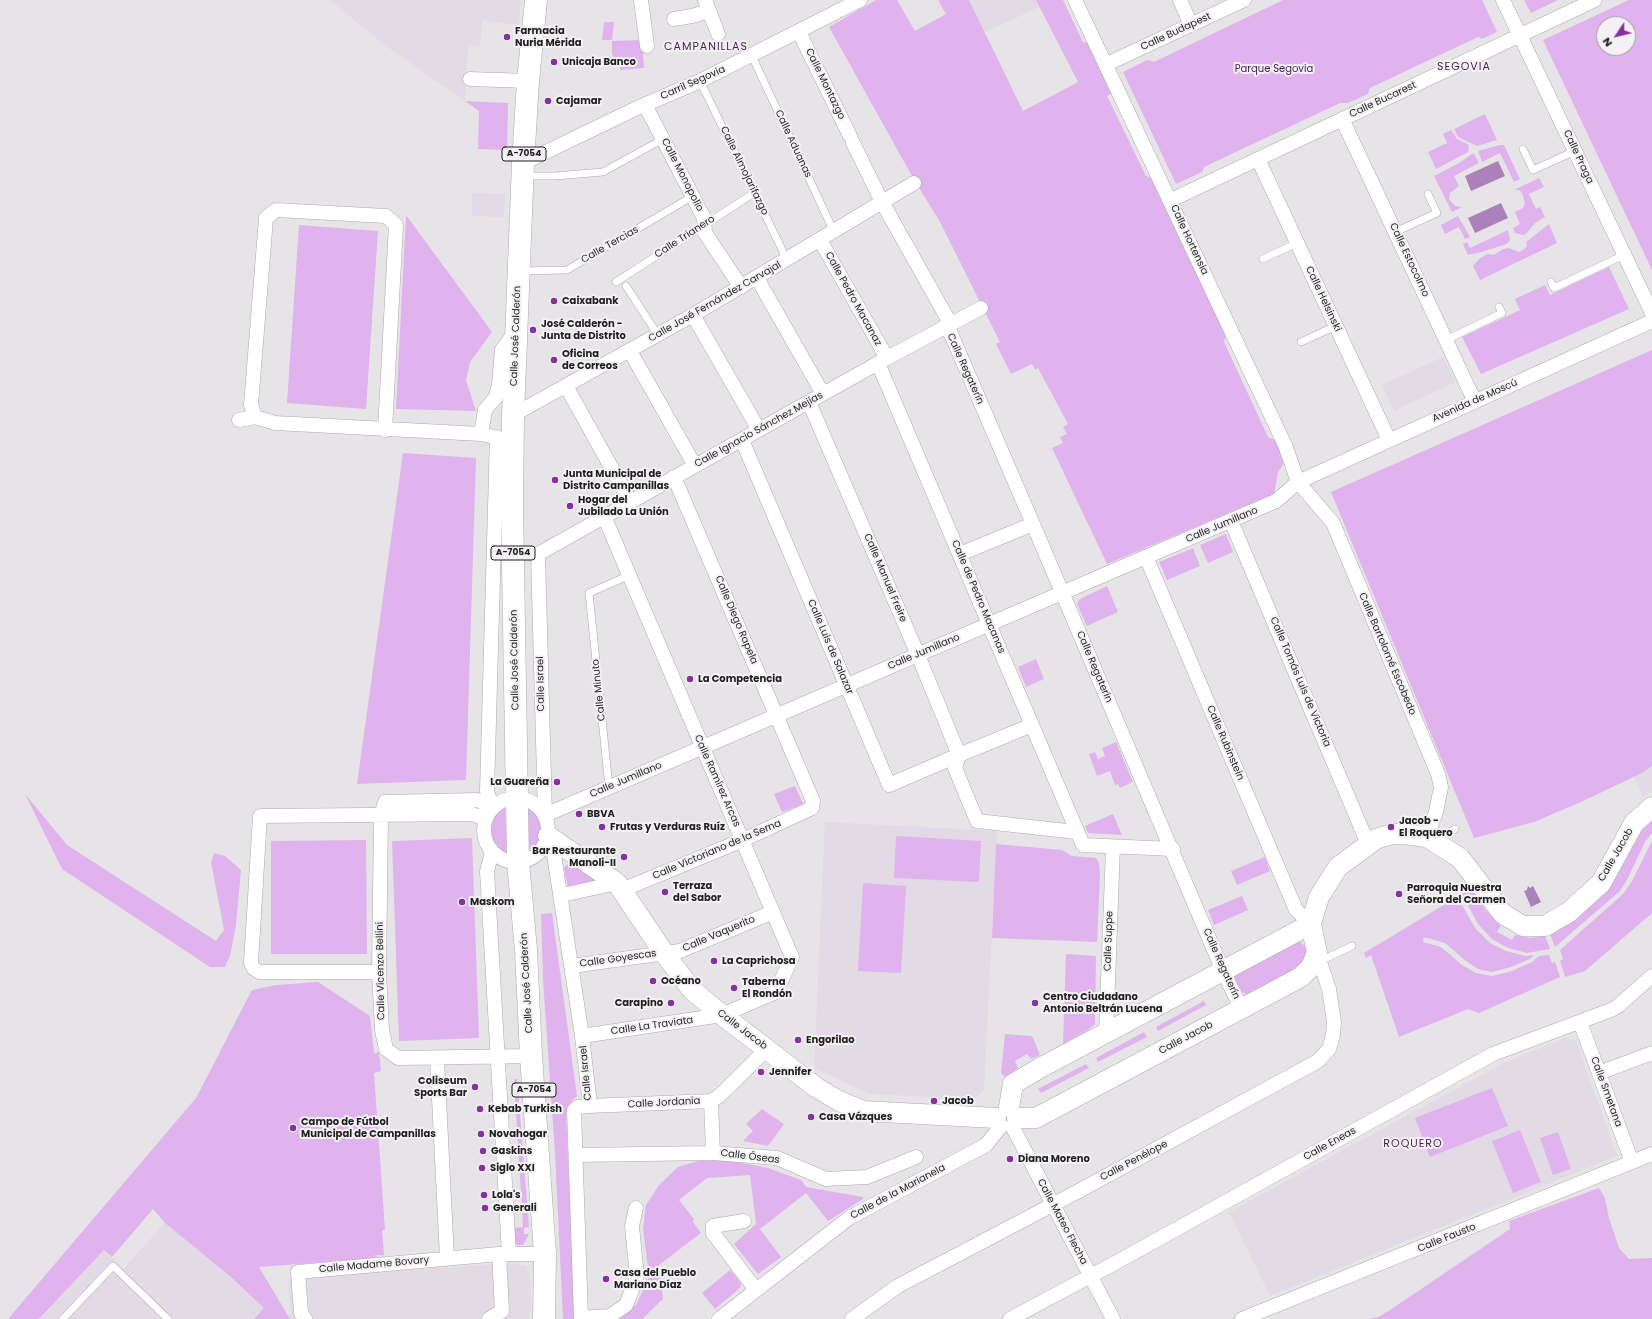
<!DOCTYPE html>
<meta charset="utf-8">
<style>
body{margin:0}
#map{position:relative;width:1652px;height:1319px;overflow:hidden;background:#e6e4e7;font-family:Poppins,sans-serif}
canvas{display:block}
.north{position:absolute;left:1596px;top:16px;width:40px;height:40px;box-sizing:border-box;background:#f4f1f4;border:1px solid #9f9d9f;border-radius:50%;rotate:235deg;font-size:11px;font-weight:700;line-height:16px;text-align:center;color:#1f1e1f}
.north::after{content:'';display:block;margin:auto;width:14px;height:18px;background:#87319f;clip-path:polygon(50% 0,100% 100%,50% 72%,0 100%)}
</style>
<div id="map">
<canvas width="1652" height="1319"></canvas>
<div class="north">N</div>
</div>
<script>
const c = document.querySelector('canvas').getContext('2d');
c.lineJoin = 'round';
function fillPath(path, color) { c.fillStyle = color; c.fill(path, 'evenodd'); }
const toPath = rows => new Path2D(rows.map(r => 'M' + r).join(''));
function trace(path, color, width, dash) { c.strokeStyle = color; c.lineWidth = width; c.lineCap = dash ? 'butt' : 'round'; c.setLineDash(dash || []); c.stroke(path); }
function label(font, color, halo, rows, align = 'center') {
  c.font = font + ' Poppins,sans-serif'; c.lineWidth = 4; c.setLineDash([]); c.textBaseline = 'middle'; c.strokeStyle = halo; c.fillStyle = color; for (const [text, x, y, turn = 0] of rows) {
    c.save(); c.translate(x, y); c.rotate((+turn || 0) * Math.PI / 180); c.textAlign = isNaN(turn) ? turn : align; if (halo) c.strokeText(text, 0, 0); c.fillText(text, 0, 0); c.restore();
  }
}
fillPath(toPath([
 [330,0,521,0,519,25,482,20,480,46,468,45,465,101,386,46],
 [969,0,1036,0,1039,7,985,32],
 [472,193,505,194,504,217,472,216],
 [1443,357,1455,382,1394,411,1382,385],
 [1652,766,1652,792,1643,797,1634,777],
 [825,822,997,831,984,1090,974,1099,870,1094,814,1068],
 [1565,1038,1576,1041,1617,1156,1270,1296,1229,1212,1506,1062],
 [165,1223,231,1277,264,1308,254,1319,40,1319,104,1250,124,1268],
 [375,1255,384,1255,386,1272,512,1263,526,1266,531,1281,531,1310,528,1319,290,1319,288,1316,291,1314,288,1284,292,1275,289,1263,375,1258]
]), '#e2dae4');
fillPath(toPath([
 [876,0,897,0,915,31,946,14,938,0,969,0,1023,111,1078,82,1036,0,1063,0,1083,42,1089,43,1112,93,1107,96,1146,176,1152,179,1226,336,1224,342,1268,437,1277,441,1285,462,1278,472,1274,494,1107,564,1052,448,1063,443,1060,437,1067,434,1063,427,1068,424,1038,368,1035,370,1032,364,1011,374,996,344,1000,342,940,222,912,176,829,27],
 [1283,0,1482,0,1497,32,1482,39,1478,37,1370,88,1368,94,1348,103,1340,103,1204,167,1202,172,1176,184,1123,72,1147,60,1154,62],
 [1524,0,1558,0,1531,13],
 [1629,0,1652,0,1652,270,1543,40],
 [1604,24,1628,24,1628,48,1604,48],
 [604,22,614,22,612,40,602,40],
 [642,40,644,68,621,70,612,54,612,41],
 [465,101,508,103,507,150,478,149,479,111],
 [1485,114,1497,140,1477,146,1458,137,1454,129],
 [1451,130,1457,139,1469,145,1468,152,1436,169,1428,152,1447,143,1443,134],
 [1500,145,1504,145,1520,179,1514,182,1500,153,1482,162,1478,151],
 [1472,154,1474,154,1479,163,1454,176,1459,186,1450,193,1449,199,1455,206,1462,207,1452,212,1434,176,1461,162],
 [1539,178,1544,187,1529,194,1536,209,1540,207,1545,217,1534,224,1526,234,1523,235,1515,233,1513,228,1520,224,1515,212,1523,208,1525,203,1522,193,1519,190,1514,190],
 [406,215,492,332,470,362,466,380,476,411,396,409],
 [1458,216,1470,237,1465,239,1459,227,1445,234,1441,225],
 [1549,224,1557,243,1480,280,1473,266,1480,258,1488,254,1494,255,1503,249,1509,248,1519,252,1523,250,1527,246,1526,242],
 [299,225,378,231,366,409,287,403],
 [1508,230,1510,240,1507,244,1481,252,1468,255,1463,244,1467,242,1470,248],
 [1609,267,1629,309,1481,374,1462,337,1520,310,1515,299,1545,285,1550,295],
 [1652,350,1652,766,1642,773,1581,802,1534,822,1474,838,1331,492],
 [403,453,476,458,466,780,357,784],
 [1226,534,1233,552,1208,563,1200,545],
 [1193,548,1200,566,1167,580,1159,562],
 [1107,586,1118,612,1087,626,1077,604,1080,599],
 [1036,659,1044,679,1026,687,1018,667],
 [1116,742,1133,782,1120,788,1118,784,1115,785,1110,771,1097,776,1089,754,1095,752,1098,759,1105,756,1102,748],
 [795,786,803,804,782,812,774,794],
 [25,794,67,845,216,941,224,930,211,862,214,853,225,856,241,870,236,925,230,956,225,967,210,967,62,869],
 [505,807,507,854,500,852,492,844,488,833,489,824,492,817,500,809],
 [531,808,539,816,543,828,540,842,534,848,527,849,524,809],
 [1113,814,1122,835,1088,833,1085,826],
 [1652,819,1652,833,1645,842,1627,880,1620,891,1555,947,1550,934,1566,925,1608,888,1618,874,1635,840,1648,822],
 [896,836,981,841,979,882,894,878],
 [472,838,479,1038,399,1041,392,841],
 [366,840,367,954,271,954,271,841],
 [1652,841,1652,913,1585,971,1565,977,1560,961,1563,959,1560,950,1623,894,1631,883],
 [996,844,1062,850,1072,856,1096,858,1099,863,1100,874,1097,942,992,938],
 [1265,857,1270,871,1237,885,1231,871],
 [572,860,600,883,568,887,564,868],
 [863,883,906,886,901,973,858,971],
 [1472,888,1486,911,1501,926,1497,932,1512,940,1515,935,1530,938,1545,936,1550,949,1527,953,1508,948,1492,939,1478,924,1464,898,1462,897,1461,903,1475,928,1490,943,1506,951,1525,956,1534,955,1530,959,1511,967,1492,972,1478,969,1466,961,1445,943,1424,937,1423,942,1441,947,1462,965,1476,973,1492,976,1512,971,1532,962,1539,956,1549,955,1552,963,1555,962,1560,977,1479,1013,1468,1009,1399,1037,1371,955,1366,958,1364,953],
 [1242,896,1248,910,1214,925,1208,910],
 [552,913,577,1096,569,1104,566,1113,575,1319,563,1319,555,1153,543,980,541,914],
 [1293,940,1300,942,1305,946,1308,951,1308,963,1247,995,1237,989,1234,979,1235,973],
 [1066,954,1096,956,1095,1024,1088,1030,1063,1044],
 [318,982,370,1016,374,1053,379,1052,381,1071,374,1073,385,1230,382,1230,384,1255,375,1255,375,1258,259,1267,290,1319,254,1319,264,1308,231,1277,165,1223,153,1209,112,1257,104,1250,39,1319,8,1319,196,1098,252,990,276,985],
 [1204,1001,1206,1005,1158,1031,1156,1027],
 [1144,1032,1147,1037,1098,1062,1096,1058],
 [1005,1034,1032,1036,1040,1055,1031,1059,1027,1054,1015,1061,1018,1068,1005,1077,1001,1073],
 [1086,1064,1089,1068,1041,1093,1038,1089],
 [514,1079,517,1079,529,1227,524,1228,524,1234,529,1234,523,1245,517,1245,513,1239,513,1228,523,1227],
 [1492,1088,1508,1126,1430,1157,1415,1118],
 [762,1109,784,1124,768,1146,743,1141,753,1131,746,1124],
 [1520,1130,1541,1182,1513,1193,1492,1141],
 [1558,1132,1571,1169,1553,1175,1540,1138],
 [711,1157,768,1168,801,1180,806,1187,863,1197,863,1199,828,1221,806,1193,760,1229,781,1257,758,1274,734,1244,756,1224,750,1175,707,1178,679,1200,694,1219,693,1222,701,1233,659,1265,663,1299,642,1319,615,1319,637,1304,649,1275,643,1229,646,1205,659,1185,678,1167],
 [1599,1188,1605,1198,1609,1218,1619,1248,1629,1259,1652,1258,1652,1319,1369,1319,1378,1317,1390,1310,1510,1229,1509,1221],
 [730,1270,741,1283,740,1288,715,1309,702,1293]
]), '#e0b3ee');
fillPath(toPath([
 [1498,161,1505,176,1471,191,1465,176],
 [1501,203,1508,218,1475,233,1468,218],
 [1528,886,1530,888,1533,886,1541,902,1531,907,1524,891,1527,890]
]), '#ac81b9');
const lane = toPath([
 [752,56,834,232],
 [700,81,787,260],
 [1523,149,1533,170,1575,151],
 [524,176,555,176,603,172,663,139],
 [1395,232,1437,213,1428,194],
 [1263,259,1297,243],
 [521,271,567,270,693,196],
 [616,282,754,193],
 [1551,282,1554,288,1624,255],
 [626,286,658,335],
 [1446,340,1502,313,1499,307],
 [1301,342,1336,326],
 [609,787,589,593,630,575],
 [1437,840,1455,829],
 [1320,961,1352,946],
 [63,1319,113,1266,168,1319]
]);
const street = toPath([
 [641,0,647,46],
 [705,0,718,34],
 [1075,0,1285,445,1298,482,1333,523,1438,774,1441,787,1436,812,1427,837],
 [1180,0,1191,25],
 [1503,0,1652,313],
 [674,19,692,16,709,11],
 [799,32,850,136],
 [1107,64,1244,0],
 [470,79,528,81],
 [645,105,704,218,705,233,741,287],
 [1342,119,1475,402],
 [853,143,882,202,950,323],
 [1258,159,1389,440],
 [523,163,637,108,700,81,860,0],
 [1171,200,1595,0],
 [820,240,887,358],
 [757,278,823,394],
 [693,315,759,430],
 [945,326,951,334,1033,524,1223,971,1241,1008],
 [630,351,695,466],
 [878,363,1083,845,1173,849],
 [566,386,630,501],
 [809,402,918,655,959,755,1032,725],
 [513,415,693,315,914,183],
 [255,417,251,405,266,218,276,210,386,216,396,225,385,430],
 [239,420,255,417,275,423,481,434],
 [490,436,481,434,485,410,496,397,499,384,502,350,516,331],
 [742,440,889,785,959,755],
 [1231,521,1368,844],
 [960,554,1033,524],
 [1146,557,1296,910,1311,924],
 [959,755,955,768,977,821,1076,832],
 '484 830a32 32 0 1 1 64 0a32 32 0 1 1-64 0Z',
 [492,807,477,800,385,802,381,816,379,972,382,1030,386,1049,398,1058,531,1056],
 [492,807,487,791,497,437],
 [545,815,1276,501,1298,482,1652,321],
 [545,815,538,554,887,358,981,308],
 [558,841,554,855,582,1036,589,1096,588,1106,578,1107,574,1110,581,1319],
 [492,852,487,871,509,1254],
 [622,890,743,840,812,808,813,801,674,477],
 [562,895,617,883],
 [572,966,680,951,773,912],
 [379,972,259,972,253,968,251,963,260,816,471,814,485,818],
 [1580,1022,1632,1162],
 [1106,1034,1113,847],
 [582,1036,722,1015,776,992,792,957,604,516],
 [437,1059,447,1258],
 [1599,1073,1652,1053],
 [711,1101,713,1153],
 [588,1106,711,1101,718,1097,767,1049],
 [1012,1126,1113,1319],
 [576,1155,713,1153,777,1158,826,1179,867,1177,916,1157],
 [744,1221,713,1226,713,1233,756,1290],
 [581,1318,610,1316,626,1305,637,1277,632,1226,636,1208],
 [305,1319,301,1313,298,1272,499,1254,545,1254],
 [489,1319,502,1311,499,1254],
 [719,1319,849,1218,986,1145,1001,1126],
 [852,1319,898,1286,1075,1193,1318,1061,1329,1049,1333,1035,1334,1022,1329,989,1317,953],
 [1010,1319,1115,1263,1493,1054,1611,1010,1618,1006,1652,976],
 [1242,1319,1652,1154]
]);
const secondary = toPath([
 [548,836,617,883,664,953,692,990,722,1015,817,1088,839,1101,863,1111,996,1118],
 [1009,1107,1013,1084,1040,1068,1311,924],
 [1017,1118,1036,1118,1301,977,1311,967,1317,953,1311,924,1319,897,1338,867,1376,839,1392,834,1403,834,1427,837,1460,858,1503,914,1523,926,1545,926,1569,912,1601,883,1634,823,1652,807]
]);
const primary = toPath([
 [536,0,528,81,523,163,513,415,512,505,518,862,526,950,531,1056,545,1254,544,1319]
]);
trace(lane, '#aba9ac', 8);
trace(street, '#aba9ac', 15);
trace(secondary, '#aba9ac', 21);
trace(primary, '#aba9ac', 23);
trace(lane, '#fff', 7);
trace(street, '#fff', 14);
trace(secondary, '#fff', 20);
trace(primary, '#fff', 22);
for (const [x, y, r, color] of [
 [507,37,4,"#87319f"],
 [554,62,4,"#87319f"],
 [548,101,4,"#87319f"],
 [554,301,4,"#87319f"],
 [533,330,4,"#87319f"],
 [554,360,4,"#87319f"],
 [555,480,4,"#87319f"],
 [570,506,4,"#87319f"],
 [690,679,4,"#87319f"],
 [557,782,4,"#87319f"],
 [579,814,4,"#87319f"],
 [602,827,4,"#87319f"],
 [1391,827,4,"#87319f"],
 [624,857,4,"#87319f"],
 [665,892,4,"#87319f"],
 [1399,894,4,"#87319f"],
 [462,902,4,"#87319f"],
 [714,961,4,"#87319f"],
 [653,981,4,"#87319f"],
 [734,988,4,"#87319f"],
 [671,1003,4,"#87319f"],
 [1035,1003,4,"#87319f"],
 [798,1040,4,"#87319f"],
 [761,1072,4,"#87319f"],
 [475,1087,4,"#87319f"],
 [934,1101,4,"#87319f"],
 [480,1109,4,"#87319f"],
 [811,1117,4,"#87319f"],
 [293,1128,4,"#87319f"],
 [481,1134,4,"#87319f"],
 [483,1151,4,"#87319f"],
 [1010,1159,4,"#87319f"],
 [482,1168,4,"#87319f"],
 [484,1195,4,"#87319f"],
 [485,1208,4,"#87319f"],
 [606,1279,4,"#87319f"]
]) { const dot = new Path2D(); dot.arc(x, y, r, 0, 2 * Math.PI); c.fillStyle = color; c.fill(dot); trace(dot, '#f4f1f4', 1.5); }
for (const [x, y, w] of [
 [524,154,44],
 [513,553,44],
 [534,1090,44]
]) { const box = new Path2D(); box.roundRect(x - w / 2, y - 7, w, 14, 3); c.fillStyle = '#f4f1f4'; c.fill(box); trace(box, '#1f1e1f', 1); }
label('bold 9px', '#1f1e1f', null, [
 ["A-7054",524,154],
 ["A-7054",513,553],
 ["A-7054",534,1090]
]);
label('bold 10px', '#1f1e1f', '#f4f1f4', [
 ["Farmacia",515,31],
 ["Nuria Mérida",515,43],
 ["Unicaja Banco",562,62],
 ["Cajamar",556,101],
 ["Caixabank",562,301],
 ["José Calderón -",541,324],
 ["Junta de Distrito",541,336],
 ["Oficina",562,354],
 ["de Correos",562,366],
 ["Junta Municipal de",563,474],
 ["Distrito Campanillas",563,486],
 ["Hogar del",578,500],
 ["Jubilado La Unión",578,512],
 ["La Competencia",698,679],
 ["La Guareña",549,782,"right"],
 ["BBVA",587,814],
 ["Jacob -",1399,821],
 ["El Roquero",1399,833],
 ["Frutas y Verduras Ruíz",610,827],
 ["Bar Restaurante",616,851,"right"],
 ["Manoli-II",616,863,"right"],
 ["Terraza",673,886],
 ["del Sabor",673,898],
 ["Parroquia Nuestra",1407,888],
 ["Señora del Carmen",1407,900],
 ["Maskom",470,902],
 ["La Caprichosa",722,961],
 ["Océano",661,981],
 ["Taberna",742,982],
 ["El Rondón",742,994],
 ["Centro Ciudadano",1043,997],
 ["Antonio Beltrán Lucena",1043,1009],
 ["Carapino",663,1003,"right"],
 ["Engorilao",806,1040],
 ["Jennifer",769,1072],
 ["Coliseum",467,1081,"right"],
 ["Sports Bar",467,1093,"right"],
 ["Jacob",942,1101],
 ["Kebab Turkish",488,1109],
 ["Casa Vázques",819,1117],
 ["Campo de Fútbol",301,1122],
 ["Municipal de Campanillas",301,1134],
 ["Novahogar",489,1134],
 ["Gaskins",491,1151],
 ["Diana Moreno",1018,1159],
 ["Siglo XXI",490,1168],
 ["Lola's",492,1195],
 ["Generali",493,1208],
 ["Casa del Pueblo",614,1273],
 ["Mariano Díaz",614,1285]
], 'left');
label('10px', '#1f1e1f', '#f4f1f4', [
 ["Calle Budapest",1176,32,-25],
 ["Carril Segovia",693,83,-24],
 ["Calle Montazgo",825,84,64],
 ["Calle Bucarest",1383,100,-25],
 ["Calle Aduanas",793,144,65],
 ["Calle Praga",1578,157,65],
 ["Calle Almojarifazgo",744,171,64],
 ["Calle Monopolio",682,175,63],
 ["Calle Trianero",685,237,-33],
 ["Calle Hortensia",1189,240,65],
 ["Calle Tercias",610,245,-30],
 ["Calle Estocolmo",1409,260,65],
 ["Calle Pedro Macanaz",853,299,61],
 ["Calle Helsinski",1323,299,65],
 ["Calle José Fernández Carvajal",715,302,-30],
 ["Calle José Calderón",516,336,-88],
 ["Calle Regaterín",965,369,66],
 ["Avenida de Moscú",1475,401,-24],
 ["Calle Ignacio Sánchez Mejías",759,430,-29],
 ["Calle Jumillano",1222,525,-23],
 ["Calle Manuel Freire",885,578,67],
 ["Calle de Pedro Macanas",978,597,67],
 ["Calle Diego Rapela",736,620,67],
 ["Calle Luis de Salazar",830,647,67],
 ["Calle Jumillano",924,652,-23],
 ["Calle Bartolomé Escobedo",1387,654,67],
 ["Calle José Calderón",515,660,-91],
 ["Calle Regaterín",1094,667,67],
 ["Calle Tomás Luis de Victoria",1300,682,67],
 ["Calle Israel",541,684,-91],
 ["Calle Minuto",599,690,-96],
 ["Calle Rubinstein",1225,743,67],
 ["Calle Jumillano",626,780,-23],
 ["Calle Ramírez Arcas",717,781,66],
 ["Calle Victoriano de la Serna",717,850,-23],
 ["Calle Jacob",1616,855,-60],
 ["Calle Vaquerito",719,934,-23],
 ["Calle Suppe",1109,941,-88],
 ["Calle Goyescas",618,959,-8],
 ["Calle Regaterín",1221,964,66],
 ["Calle Vicenzo Bellini",381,971,-91],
 ["Calle José Calderón",527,983,-93],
 ["Calle La Traviata",652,1026,-8],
 ["Calle Jacob",742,1030,37],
 ["Calle Jacob",1186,1038,-28],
 ["Calle Israel",586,1073,-95],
 ["Calle Smetana",1606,1092,70],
 ["Calle Jordania",664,1103,-3],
 ["Calle Eneas",1330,1144,-29],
 ["Calle Óseas",750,1157,7],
 ["Calle Penélope",1134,1161,-28],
 ["Calle de la Marianela",898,1192,-28],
 ["Calle Mateo Flecha",1062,1222,62],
 ["Calle Fausto",1447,1238,-22],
 ["Calle Madame Bovary",374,1265,-5]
]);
label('10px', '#4a1459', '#f4f1f4', [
 ["Parque Segovia",1274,69]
]);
c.letterSpacing = '1px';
label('11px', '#451c51', '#f4f1f4', [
 ["CAMPANILLAS",706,47],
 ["SEGOVIA",1464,67],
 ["ROQUERO",1413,1144]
]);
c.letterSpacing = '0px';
</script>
